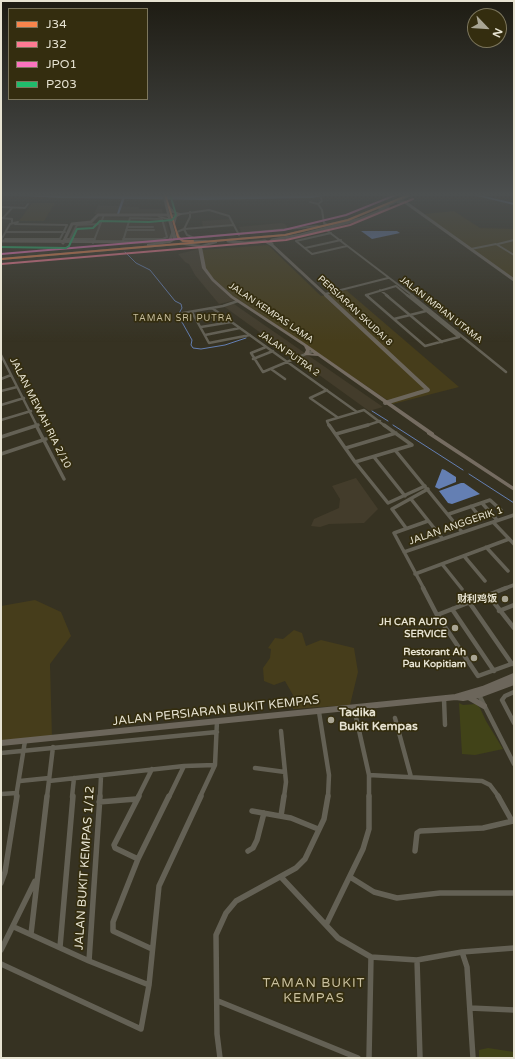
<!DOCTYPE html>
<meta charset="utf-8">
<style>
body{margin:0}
#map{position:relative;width:515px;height:1059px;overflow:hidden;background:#363222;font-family:"Varela Round",sans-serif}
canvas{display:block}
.frame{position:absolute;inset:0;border:2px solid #e7e3d2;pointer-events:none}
.legend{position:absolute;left:8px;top:8px;width:140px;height:92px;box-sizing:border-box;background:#342d0f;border:1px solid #7c765d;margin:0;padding:5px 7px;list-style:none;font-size:12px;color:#e7e3d2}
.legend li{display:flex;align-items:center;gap:8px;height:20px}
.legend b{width:20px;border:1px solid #7c765d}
.north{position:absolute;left:467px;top:8px;width:40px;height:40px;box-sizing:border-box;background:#342d0f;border:1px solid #7c765d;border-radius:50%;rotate:115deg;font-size:11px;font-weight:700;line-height:16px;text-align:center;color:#e7e3d2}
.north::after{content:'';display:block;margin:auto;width:14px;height:18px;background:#a9a594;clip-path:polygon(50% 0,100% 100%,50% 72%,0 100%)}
</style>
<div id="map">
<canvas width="515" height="1059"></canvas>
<div class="frame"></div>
<ul class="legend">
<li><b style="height:5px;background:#f8844c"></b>J34</li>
<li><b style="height:5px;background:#fe7a93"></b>J32</li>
<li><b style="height:5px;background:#fc73be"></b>JPO1</li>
<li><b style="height:5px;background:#20bc6c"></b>P203</li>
</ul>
<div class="north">N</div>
</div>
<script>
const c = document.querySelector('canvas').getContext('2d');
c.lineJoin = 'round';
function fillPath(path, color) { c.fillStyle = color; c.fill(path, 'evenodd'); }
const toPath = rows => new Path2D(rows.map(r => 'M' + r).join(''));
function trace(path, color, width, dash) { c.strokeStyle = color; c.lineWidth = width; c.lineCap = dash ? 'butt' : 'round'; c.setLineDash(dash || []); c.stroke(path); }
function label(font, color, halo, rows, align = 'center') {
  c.font = font + ' "Varela Round","Noto Sans SC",sans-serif'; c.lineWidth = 3.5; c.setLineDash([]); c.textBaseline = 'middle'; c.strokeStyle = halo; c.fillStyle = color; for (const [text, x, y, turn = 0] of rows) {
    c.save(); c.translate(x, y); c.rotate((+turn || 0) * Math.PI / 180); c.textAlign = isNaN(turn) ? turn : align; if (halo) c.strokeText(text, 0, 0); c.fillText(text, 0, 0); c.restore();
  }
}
fillPath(toPath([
 [98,205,139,207,139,209,162,209,163,214,94,214],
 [100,217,162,218,165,219,171,236,170,238,161,241,68,240,75,224,97,224],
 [230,219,233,225,203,227,202,221],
 [280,223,285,224,289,229,242,234,239,227],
 [199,249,207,274,236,300,219,304,195,275,189,264,185,262,178,254],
 [231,302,383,407,369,411,222,305],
 [356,478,378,509,364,523,329,524,320,527,311,526,314,519,339,508,340,499,332,486]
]), '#433c2b');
fillPath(toPath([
 [32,203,55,203,44,221,19,221],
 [454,211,480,228,514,229,514,281,424,214],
 [268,245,321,296,346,290,459,387,393,404,233,296,211,276,203,264,202,250],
 [35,600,61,612,71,636,50,664,52,738,1,743,1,606],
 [294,630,302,633,306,646,321,640,354,648,358,672,350,705,293,709,293,695,285,681,274,685,264,681,263,668,270,658,271,649,268,648,275,638,283,639]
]), '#463d1b');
fillPath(toPath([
 [459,703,463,705,476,704,480,708,486,721,503,749,475,755,462,754],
 [488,1048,514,1052,514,1058,479,1058,479,1050]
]), '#414318');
fillPath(toPath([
 [1,194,199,195,334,194,312,197,204,199,125,198,119,214,117,214,122,198],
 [361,231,397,231,400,233,372,239],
 [442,469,445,470,456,477,456,482,439,489,435,487],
 [461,483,464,483,480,494,452,504,448,503,439,491]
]), '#647fb3');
trace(toPath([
 [125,252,136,263,150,270,175,301,181,304,182,308,178,315,192,340,191,345,193,348,201,349,225,345,246,338],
 [372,411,388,421],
 [393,425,463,470],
 [469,474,514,503]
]), '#647fb3', 1);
fillPath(toPath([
 [1,194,59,196,204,198,312,196,328,194,336,194,312,198,204,200,59,198,1,195,1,194],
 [131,194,243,194,241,195,133,195,131,194],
 [472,194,476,194,514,203,514,205,472,195,472,194]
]), '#647fb3');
trace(toPath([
 [310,202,318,204,322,210,324,223,326,224],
 [318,204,322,201,321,198],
 [1,207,25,208,28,204],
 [168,216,209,210,229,216,239,235],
 [1,218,12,219,12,223],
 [3,218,12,208],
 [127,227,153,227],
 [184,229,187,235,194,238,318,226],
 [184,229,190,217,190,212],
 [325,229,413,296],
 [126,230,154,230],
 [6,232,65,232],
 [177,232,184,229,234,225],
 [5,239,60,239,67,225,15,224],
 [67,239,95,239],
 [70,239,77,225,100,224],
 [123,239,163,239,167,237,162,219,130,218],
 [1,240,10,224,18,222],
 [123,241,130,218],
 [296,241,312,254,347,246],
 [296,241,331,233],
 [93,243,104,215],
 [498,244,514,240],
 [305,248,341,240],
 [471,249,496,244,514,255],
 [380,290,388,296],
 [325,294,388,278],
 [368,296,366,295,396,286,408,296]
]), '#646155', 2);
trace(toPath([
 [366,295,425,346,459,337,407,295],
 [386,295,442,342],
 [411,295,506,372],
 [212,308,357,412],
 [192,312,209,343,250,335],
 [183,313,223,306,238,301],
 [394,319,426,311],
 [197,320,221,315],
 [201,327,231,322],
 [205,335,240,328],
 [266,347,251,353,263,372,313,351],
 [1,355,37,426],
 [253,359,273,351],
 [271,369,285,379],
 [1,379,11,375],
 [327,390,310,398,337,417],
 [1,391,17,387],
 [1,405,24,398],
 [1,420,31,411],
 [36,426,38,425],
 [329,426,327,421,364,410,385,426],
 [365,426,380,421]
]), '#646155', 2.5);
trace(toPath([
 [36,425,64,479],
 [329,425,355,462],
 [336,434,368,425],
 [1,437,38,425],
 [346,448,396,433],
 [395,450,462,532],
 [1,454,46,439],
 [374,457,405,496],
 [355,462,388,503,425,486],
 [355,462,412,445,384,425],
 [411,499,442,538],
 [482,503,497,520],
 [471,506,480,517],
 [449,514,490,500,501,510],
 [493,522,514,544],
 [406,528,392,509,428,489],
 [486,547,508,571],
 [404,552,514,515],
 [464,556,485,581],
 [442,564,462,589],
 [415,574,509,539],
 [424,589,394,533,428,521],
 [503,589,514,585]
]), '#646155', 3.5);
trace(toPath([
 [423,588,437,615,478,676,514,663],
 [488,595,514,628],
 [469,602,512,664],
 [452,609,494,671],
 [499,611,514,605],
 [437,615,506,588],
 [514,692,505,696,502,700,514,723],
 [479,695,514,764],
 [444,699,445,725],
 [319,712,329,775,328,797],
 [356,717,369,775,369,797],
 [395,718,411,777],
 [281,731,286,782,284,797],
 [1,753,217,732],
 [255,768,285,772],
 [369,775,482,781,490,785,499,797],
 [20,781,49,778],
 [49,781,184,766,215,765],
 [1,794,17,793],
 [16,797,25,741],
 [47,797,53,747],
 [72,797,74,778],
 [100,797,101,776],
 [138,797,152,769],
 [169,797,184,766],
 [200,797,215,765,217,721]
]), '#646155', 4.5);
trace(toPath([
 [498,796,512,821],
 [99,802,136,799],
 [252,811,291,818,318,829],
 [281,816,284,796],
 [248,851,253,848,257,840,264,813],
 [415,851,417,833,420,831,483,828,513,821],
 [138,859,115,848,114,845,139,796],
 [281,877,338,938,371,957,417,960,462,952,514,948],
 [350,877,374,892,397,898,440,893,514,893],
 [1,883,5,872,17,796],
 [326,925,363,849,369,829,369,796],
 [14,927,89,961,149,985],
 [31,934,47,796],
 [60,947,73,796],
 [152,949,113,931,113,922,138,859,169,796],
 [1,950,35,881],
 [462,952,467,967,473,1058],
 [417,960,420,1058],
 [89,961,100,796],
 [1,964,141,1029,149,985,159,886,201,796],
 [218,1001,358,1058],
 [470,1008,514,1010],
 [220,1058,217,1034,216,935,226,913,236,901,296,868,305,859,324,819,328,796],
 [369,1058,371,957]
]), '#646155', 5.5);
trace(toPath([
 [398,202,405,202,514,280],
 [1,241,160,242,170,240,173,232],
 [228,241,245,243,265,241,272,245,327,296],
 [63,243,72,224,91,222,98,215,168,215],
 [272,244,270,242,272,240,301,235,360,219,388,208,388,206]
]), '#6c665b', 3);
trace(toPath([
 [326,295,428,390,385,403]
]), '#6c665b', 4);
trace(toPath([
 [456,697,483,689,514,676],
 [470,698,484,706],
 [1,743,456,697,463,698,479,695,514,682]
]), '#6c665b', 6);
fillPath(toPath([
 [162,194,164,194,168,206,170,206,174,211,182,214,177,217,175,224,173,224,174,216,177,214,172,213,168,208,177,239,170,243,147,246,147,244,169,241,173,239,168,220,157,217,159,216,168,218,162,194],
 [413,194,416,194,380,210,377,209,413,194],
 [176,232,178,232,180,237,184,240,206,240,208,241,206,242,182,242,176,237,176,232],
 [216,241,217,241,217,243,202,247,206,268,214,279,233,296,303,342,434,433,434,434,514,487,514,491,427,434,427,433,318,356,305,355,304,354,306,350,304,346,231,298,212,281,202,268,198,247,184,245,182,244,184,243,201,245,216,241],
 [310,350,314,354,309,353,310,350]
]), '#756c61');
fillPath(toPath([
 [409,194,413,194,349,221,285,236,1,260,1,258,285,234,347,219,409,194]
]), '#75695e');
trace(toPath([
 [165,194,178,237,183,241,193,241],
 [1,259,285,235,348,220,411,194]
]), '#f8844c', 2);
trace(toPath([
 [1,264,286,240,350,225,413,199]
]), '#fe7a93', 2);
trace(toPath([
 [1,254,284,230,346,215,398,194]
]), '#fc73be', 2);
trace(toPath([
 [1,247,66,248,69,246,77,229,93,228,100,221,149,222,172,220,176,215,170,194]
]), '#20bc6c', 2);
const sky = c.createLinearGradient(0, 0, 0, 342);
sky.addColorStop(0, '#1e1c13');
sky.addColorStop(0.57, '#4c4f4f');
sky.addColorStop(1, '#4c4f4f00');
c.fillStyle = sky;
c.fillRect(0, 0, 515, 342);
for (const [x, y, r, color] of [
 [505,599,4,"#a9a594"],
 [455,628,4,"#a9a594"],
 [474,658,4,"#a9a594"],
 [331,720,4,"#a9a594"]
]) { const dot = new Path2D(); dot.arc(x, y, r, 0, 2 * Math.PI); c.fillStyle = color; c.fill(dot); trace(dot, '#342d0f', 1.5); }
label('9px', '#e7e3d2', '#342d0f', [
 ["JALAN IMPIAN UTAMA",441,310,38],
 ["PERSIARAN SKUDAI 8",355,311,43],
 ["JALAN KEMPAS LAMA",271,313,34],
 ["JALAN PUTRA 2",289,354,35]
]);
c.letterSpacing = '1px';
label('9px', '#c8bf9e', '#342d0f', [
 ["TAMAN SRI PUTRA",183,319]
]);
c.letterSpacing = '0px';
label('10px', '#e7e3d2', '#342d0f', [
 ["JALAN MEWAH RIA 2/10",40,413,63],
 ["JALAN ANGGERIK 1",456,526,-19]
]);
label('bold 10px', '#e7e3d2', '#342d0f', [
 ["财利鸡饭",497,599],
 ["JH CAR AUTO",447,622],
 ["SERVICE",447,634],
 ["Restorant Ah",466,652],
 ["Pau Kopitiam",466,664]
], 'right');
label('12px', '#e7e3d2', '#342d0f', [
 ["JALAN PERSIARAN BUKIT KEMPAS",216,711,-6],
 ["JALAN BUKIT KEMPAS 1/12",85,868,-86]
]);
label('bold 12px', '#e7e3d2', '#342d0f', [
 ["Tadika",339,713],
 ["Bukit Kempas",339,727]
], 'left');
c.letterSpacing = '1px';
label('13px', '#c8bf9e', '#342d0f', [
 ["TAMAN BUKIT",314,984],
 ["KEMPAS",314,999]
]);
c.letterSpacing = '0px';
</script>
